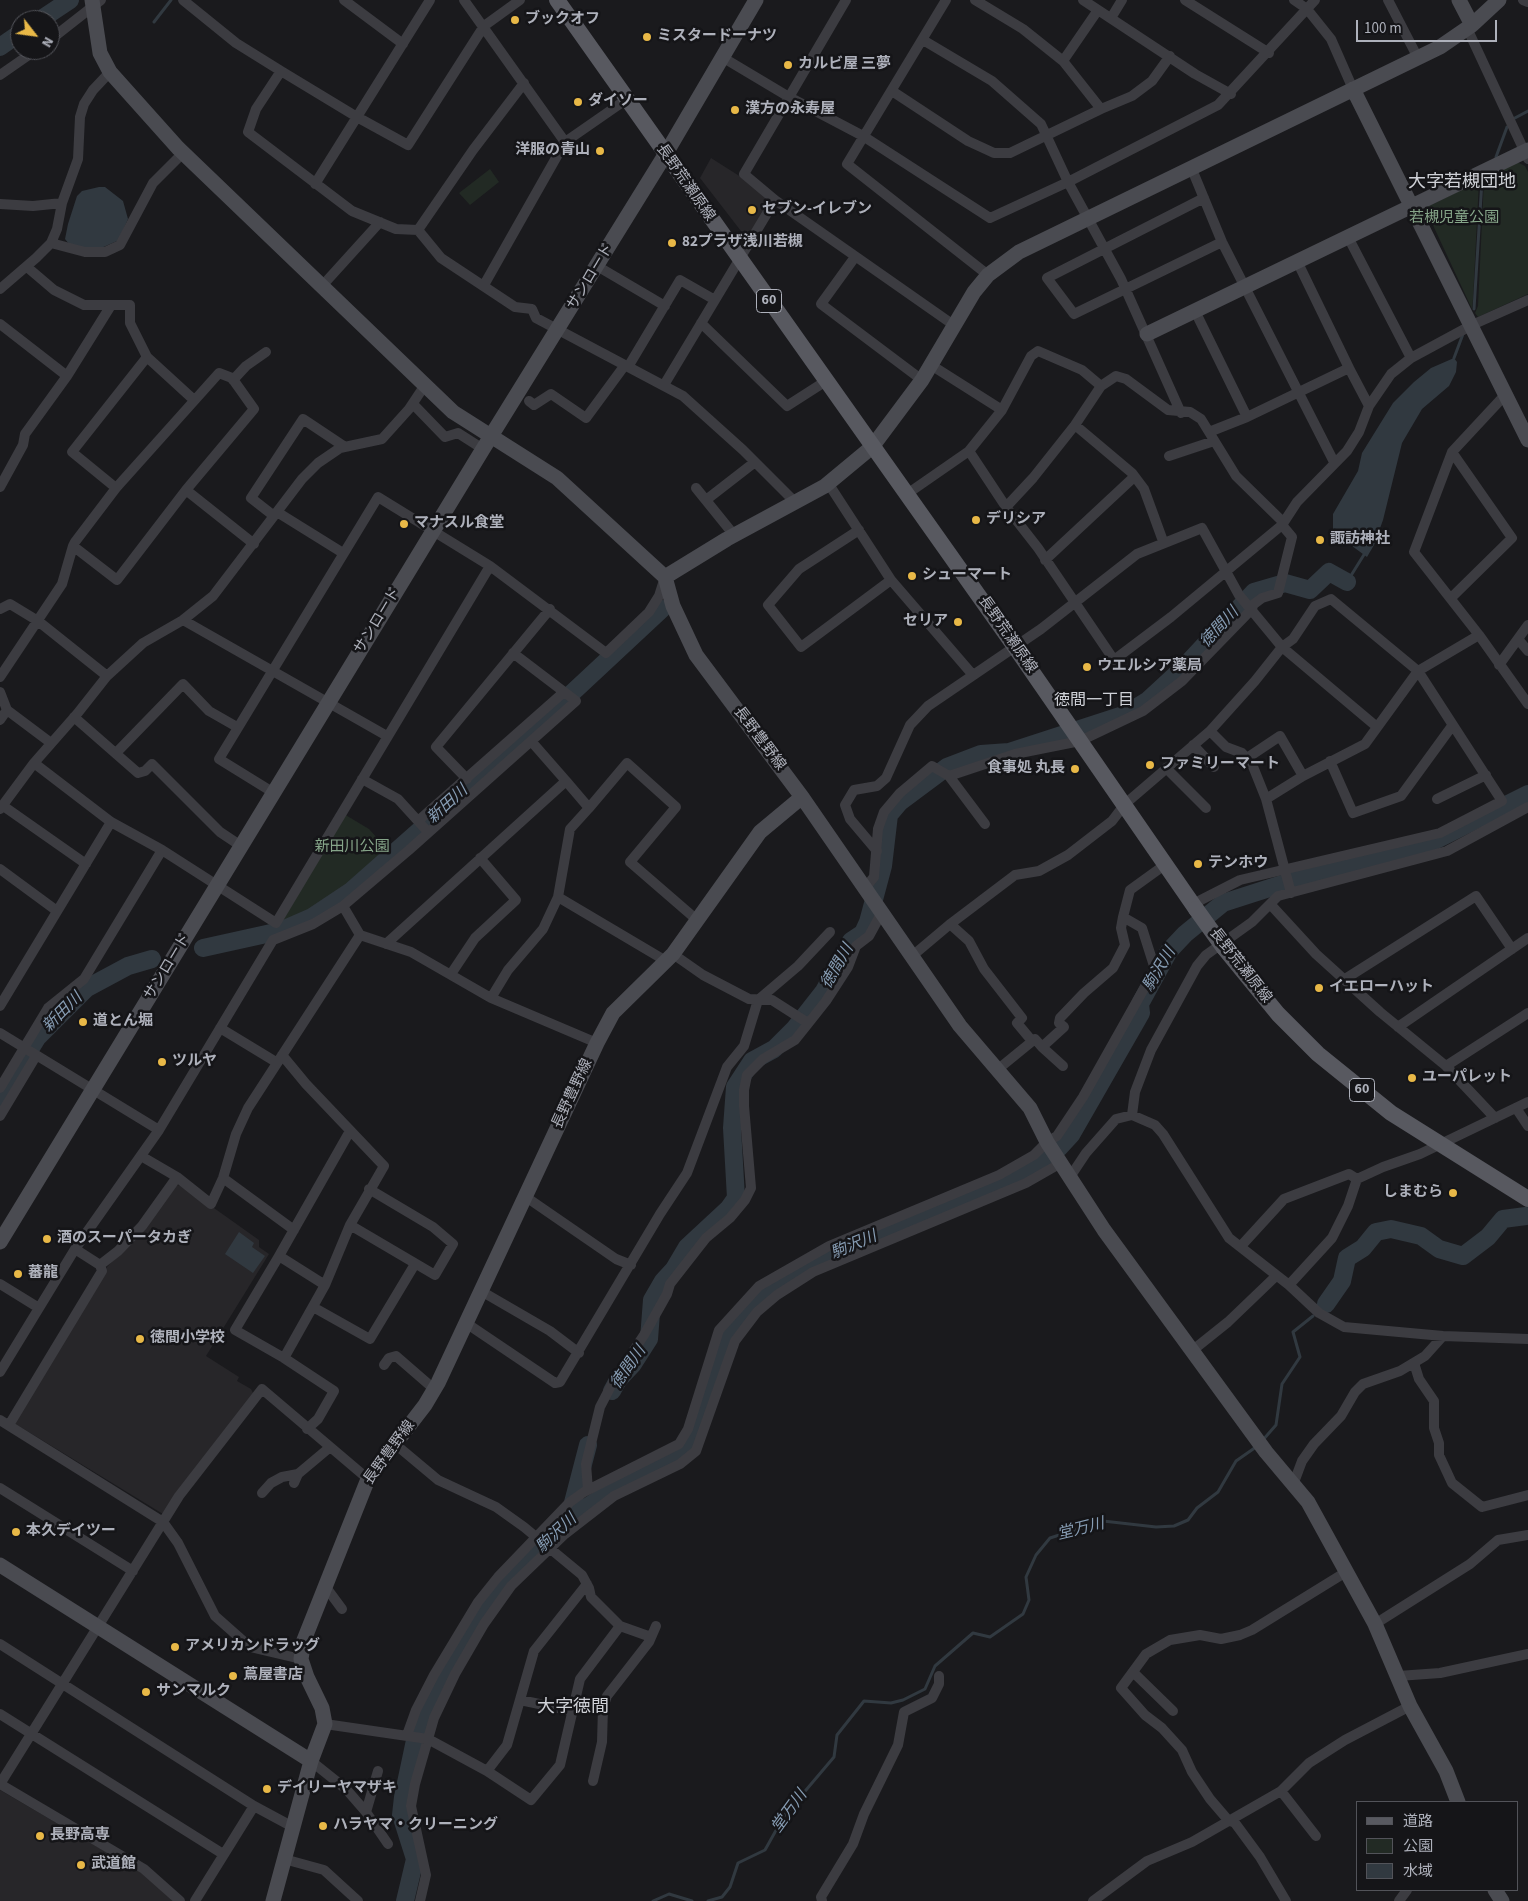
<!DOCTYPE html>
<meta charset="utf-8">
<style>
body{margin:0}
#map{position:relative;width:1528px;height:1901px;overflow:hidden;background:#1a1a1d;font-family:"Source Sans 3","Noto Sans JP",sans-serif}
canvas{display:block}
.legend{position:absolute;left:1356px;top:1801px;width:162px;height:90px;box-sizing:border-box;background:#151518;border:1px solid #525359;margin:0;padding:6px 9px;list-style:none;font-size:15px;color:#aeb1bb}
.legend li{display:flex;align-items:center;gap:10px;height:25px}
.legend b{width:25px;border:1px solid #525359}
.north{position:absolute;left:10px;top:10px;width:50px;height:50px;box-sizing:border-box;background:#151518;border:1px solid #525359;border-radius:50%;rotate:120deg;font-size:14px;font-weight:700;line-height:20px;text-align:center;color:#aeb1bb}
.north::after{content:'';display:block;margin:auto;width:18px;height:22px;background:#e8b847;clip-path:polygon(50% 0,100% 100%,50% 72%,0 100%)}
.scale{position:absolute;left:1356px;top:20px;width:141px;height:22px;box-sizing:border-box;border:2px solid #aeb1bb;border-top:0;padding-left:6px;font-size:15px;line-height:18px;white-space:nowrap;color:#aeb1bb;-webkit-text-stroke:4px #151518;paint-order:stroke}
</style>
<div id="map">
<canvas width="1528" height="1901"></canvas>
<ul class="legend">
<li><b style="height:6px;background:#585960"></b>道路</li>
<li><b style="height:14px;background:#222a24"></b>公園</li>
<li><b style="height:14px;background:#313940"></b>水域</li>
</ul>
<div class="north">N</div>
<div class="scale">100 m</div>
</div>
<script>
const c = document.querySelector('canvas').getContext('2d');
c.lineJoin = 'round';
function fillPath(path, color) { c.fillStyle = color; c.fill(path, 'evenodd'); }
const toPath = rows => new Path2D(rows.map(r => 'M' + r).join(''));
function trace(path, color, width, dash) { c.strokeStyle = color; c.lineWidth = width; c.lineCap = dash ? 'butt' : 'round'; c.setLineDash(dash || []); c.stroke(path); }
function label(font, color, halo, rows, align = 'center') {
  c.font = font + ' "Source Sans 3","Noto Sans JP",sans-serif'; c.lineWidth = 5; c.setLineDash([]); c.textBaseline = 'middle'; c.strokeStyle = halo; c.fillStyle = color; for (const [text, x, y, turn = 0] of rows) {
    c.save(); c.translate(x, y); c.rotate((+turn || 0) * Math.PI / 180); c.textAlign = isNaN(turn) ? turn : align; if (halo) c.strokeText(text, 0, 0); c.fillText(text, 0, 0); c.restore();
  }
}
fillPath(toPath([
 [711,158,741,177,768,197,769,203,751,235,744,235,700,178],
 [176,1185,183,1186,259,1240,259,1247,269,1254,206,1356,239,1377,237,1381,251,1389,254,1395,163,1514,14,1423,107,1267,144,1227],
 [0,1790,144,1874,173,1901,0,1901]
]), '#272629');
fillPath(toPath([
 [1517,162,1525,166,1528,172,1528,294,1478,317,1475,313,1478,306,1484,180],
 [490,169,499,182,470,205,459,193],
 [1479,181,1473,299,1472,309,1425,208],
 [344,814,369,829,388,850,351,883,315,908,275,926]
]), '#222a24');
fillPath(toPath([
 [99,187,105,187,123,201,128,219,123,231,117,241,99,249,90,250,69,244,65,239,68,224,77,196,82,191],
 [1454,358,1457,362,1456,372,1449,386,1422,409,1402,443,1383,520,1374,545,1367,557,1333,532,1333,514,1358,471,1362,453,1393,403,1414,382,1431,368],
 [239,1232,254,1243,252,1247,265,1256,253,1273,225,1254]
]), '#313940');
trace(toPath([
 [154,22,171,0],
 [1513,119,1528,111],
 [1496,157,1507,127],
 [1474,309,1482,180],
 [1454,358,1463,334],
 [1347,582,1365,553],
 [1262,1441,1276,1425,1282,1384,1300,1357,1293,1332,1313,1316],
 [653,1901,669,1894,692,1901],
 [708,1901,722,1897,730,1887,738,1863,765,1850,784,1816,834,1757,837,1735,864,1701,891,1703,903,1700,925,1689,935,1666,973,1633,990,1637,1023,1614,1029,1600,1026,1577,1036,1555,1050,1538,1103,1521,1156,1527,1174,1526,1188,1520,1197,1508,1218,1492,1236,1461,1256,1447]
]), '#313940', 3);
trace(toPath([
 [40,20,70,0],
 [0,47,20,33],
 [203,948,280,931,312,917,351,891,514,747,662,609],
 [0,1098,37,1038,87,988,128,966,152,959],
 [1326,1304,1342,1281,1347,1258,1363,1248,1376,1232,1391,1229,1421,1236,1439,1249,1463,1256,1488,1237,1503,1219,1526,1216],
 [612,1391,618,1380,633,1364,649,1339,652,1300,663,1281,674,1269,687,1247,729,1208,736,1198,732,1128,735,1087,752,1061,774,1049,795,1028,824,991,851,941,863,933,868,922,883,866,889,815,900,802,947,767,981,754,1009,752,1126,714,1147,701,1185,666,1254,592,1285,583,1310,590,1329,572,1347,582],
 [570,1514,588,1445],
 [405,1901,415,1859,401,1815,403,1797,418,1726,446,1669,507,1582,543,1546,584,1509,645,1469,677,1457,696,1433,711,1376,731,1327,757,1301,810,1264,925,1217,958,1200,1005,1183,1059,1148,1071,1135,1141,1013,1140,1004,1169,951,1185,934,1223,903,1307,876,1426,845,1528,794]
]), '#313940', 18);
trace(toPath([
 [183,0,236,43,281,71,256,109,248,132,352,211,396,229,418,230],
 [344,0,403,44],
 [464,0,565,142,484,285],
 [846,0,744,174,775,200,955,326],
 [946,0,847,164,988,275],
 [975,0,1023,29,1063,61,1101,109],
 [1083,0,1195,74,1231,94],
 [1185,0,1269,53],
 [1294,0,1307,9,1331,39,1353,89],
 [1388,0,1418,58],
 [1523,0,1528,2],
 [1111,18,1122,0],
 [1467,28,1528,159],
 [50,40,101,0],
 [923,40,992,81,1041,124,1068,182,1121,279,1181,413],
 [722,57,789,97,863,136,990,218,1068,182,1218,105,1315,0],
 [1063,61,1098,10],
 [281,71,357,117,408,145,484,26,520,0],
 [0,75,36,50],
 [892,91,968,141,994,153,1010,153,1101,109,1132,96,1152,81,1170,56],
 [565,142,627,99],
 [1191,167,1222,242,1334,462],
 [315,184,430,0],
 [1204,198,1047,278,1074,314,1222,242],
 [0,204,33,206,62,203],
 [418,230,441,258,515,307,532,309,536,318,683,396,743,450,796,503],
 [418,230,473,150,524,83],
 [1348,237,1411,358],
 [51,243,85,252,105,252,120,245,153,183,183,153],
 [855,257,821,304,922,380],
 [1297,261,1349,368],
 [597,266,665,306],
 [27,267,54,290,84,305,130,305,130,323,147,357,194,400],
 [322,286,380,222],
 [0,289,36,258,51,243,57,229,62,203,78,159,80,117,84,104,93,90,110,72],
 [1195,311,1247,417],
 [701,323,787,406,826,381],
 [0,324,67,376,110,307],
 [931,365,1002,410],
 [628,367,680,280,715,300],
 [233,380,246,366,266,352],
 [664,385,775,200],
 [1505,395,1452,452,1414,552,1479,635,1528,704],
 [529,401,534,405,551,394,586,418,625,365],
 [413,404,445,437,458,433,483,449],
 [1369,406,1391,374,1411,358,1472,325,1528,300],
 [1075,425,1132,473,1144,489,1163,541],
 [1209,432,1236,476,1283,522],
 [969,451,1006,507,1038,548,1114,660,1171,617,1282,525,1297,502,1347,451,1359,432,1369,406,1349,368,1247,417,1209,432,1201,419,1190,412,1168,410,1126,379,1116,376,1101,386,1075,425,1033,478,1006,507],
 [1169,456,1214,441],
 [828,483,891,580,972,674],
 [0,487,23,445,25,434,67,376],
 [116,488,72,452,147,357],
 [696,488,734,535],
 [186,490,254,544],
 [907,494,969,451,1002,410,1031,356,1038,351,1082,370,1101,386],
 [706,500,755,462],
 [277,512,343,553],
 [274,516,251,498,303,419,345,447],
 [859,530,799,569,768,605,801,647,891,580],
 [1045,560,1134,477],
 [1451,598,1512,538,1452,452],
 [0,609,10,604,38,621,107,676],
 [183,620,387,736],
 [1518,639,1528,651],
 [1499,665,1528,625],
 [0,677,62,584,73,546,75,542,116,488,219,373,232,378,254,409,186,490,117,580,73,546],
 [0,692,7,710,51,743],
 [74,717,138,773,145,771,152,764,220,832,241,846],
 [0,720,7,710],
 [1210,731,1226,747,1242,753,1252,764,1266,799,1291,893],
 [1193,745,1214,767],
 [116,753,183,684,209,711,237,727],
 [1247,758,1280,736,1303,776],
 [1330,761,1353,813,1401,796,1452,726],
 [34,763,111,822,162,850,276,923,490,566],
 [1166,768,1206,808],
 [949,776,985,824],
 [362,779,398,799,428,832],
 [467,779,436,747,550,609],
 [566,781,589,808,627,763,676,807,630,862,697,920],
 [274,793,219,759,378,497,490,566,606,653,649,612,659,596,665,577],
 [1266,799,1303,776,1365,744,1418,671,1479,635],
 [1437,799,1486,775],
 [2,805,86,864],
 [589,808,570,829,558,897,666,961],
 [0,809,34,763,77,714,107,676,143,643,183,620,213,596,302,479,318,463,340,448,382,439,409,409,425,385],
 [418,821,564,692],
 [877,851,850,819,845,805,854,790,877,786,886,778,910,725,928,706,1041,629,1137,554,1202,528,1239,595,1282,647,1377,727],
 [0,869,57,911],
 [865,888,874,877,878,829,884,812,900,793,932,766,949,776,1015,754,1080,741,1143,711,1182,681,1251,610,1254,604,1262,598,1278,593,1292,537,1282,525],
 [1271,905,1316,954,1380,1012,1446,1066,1495,1118],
 [343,906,360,935,411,952,491,998,597,1043],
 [950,924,969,941,984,969,1022,1018,1017,1023,1032,1041],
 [386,944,566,781,531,741],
 [673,954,703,975,749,999,772,1000,808,1023],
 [911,957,949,925,1015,875,1039,871,1068,855,1112,821,1125,804,1210,731,1255,681,1282,647,1293,639,1315,606,1331,599,1418,671,1502,801,1440,833,1240,880,1193,904],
 [451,974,475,938,516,900,480,858],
 [1345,979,1476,896,1512,949],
 [491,998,508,970,543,929,558,897],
 [0,1006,111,822],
 [1398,1027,1528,938],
 [220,1028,276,1062],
 [0,1033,159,1130],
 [1042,1047,1063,1066],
 [282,1055,306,1084,384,1166,350,1225,325,1285,284,1358,235,1330,279,1256,325,1285],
 [1446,1066,1528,1013],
 [997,1070,1035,1039,1042,1047,1064,1027,1059,1023,1060,1018,1084,993,1113,968,1125,945,1121,928,1123,917],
 [0,1088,48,1008,84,979,162,850],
 [1516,1108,1528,1126],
 [1132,1115,1135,1092,1151,1050,1197,966,1206,955,1252,922,1278,896,1447,851,1528,807],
 [0,1116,36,1056],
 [141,1156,177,1177,211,1204,223,1178,236,1134,248,1108,360,935],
 [1070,1177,1086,1153,1116,1119,1132,1115,1155,1125,1163,1134,1229,1238,1289,1285,1319,1313,1344,1327,1443,1336,1528,1339],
 [223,1178,294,1230],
 [526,1197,616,1259,631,1265],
 [350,1225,435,1275,453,1244,433,1227,369,1189],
 [1241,1246,1284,1199,1349,1174,1357,1179],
 [279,1256,350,1131],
 [100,1265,118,1251,142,1226,177,1177],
 [0,1284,39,1308],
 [1289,1285,1332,1238,1348,1206,1357,1179,1383,1167,1420,1154,1528,1102],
 [481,1291,550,1331,579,1353],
 [313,1307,370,1339,415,1264],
 [466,1323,555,1383,560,1382,660,1214,687,1173,727,1067,744,1046,758,1000,798,966,830,932],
 [1193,1350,1228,1322,1276,1276],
 [284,1358,334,1391,318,1419,307,1429],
 [1414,1363,1419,1379,1434,1401,1434,1428,1439,1443,1439,1455,1452,1483,1482,1507,1528,1495],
 [384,1365,389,1358,396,1356,434,1389],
 [0,1372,75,1249,159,1130,273,940,313,924,343,906,409,850,576,701,513,653],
 [0,1420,163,1522,178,1543,215,1616,250,1647,301,1659],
 [9,1425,102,1271,100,1265,75,1249],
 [395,1444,438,1480,496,1507,524,1527,582,1575,589,1588,591,1597,620,1626,651,1637],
 [294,1483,298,1474,329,1448],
 [1293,1485,1302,1461,1314,1444,1341,1416,1355,1392,1363,1384,1400,1371,1425,1356,1443,1336],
 [0,1488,133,1571],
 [588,1490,586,1464,600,1407,613,1382,644,1335,667,1294,670,1284,706,1238,730,1218,745,1200,751,1188,744,1106,744,1090,747,1075,763,1059,795,1040,807,1025,826,1001,848,967,856,946,869,936,881,914],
 [262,1493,271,1483,282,1477,298,1474],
 [325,1586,342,1609],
 [1375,1624,1470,1564,1498,1540,1528,1535],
 [0,1644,254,1806,293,1827],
 [1133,1672,1173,1711],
 [1398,1676,1440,1673,1528,1654],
 [520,1700,573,1711],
 [0,1714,223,1854],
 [325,1724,428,1739,487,1771,531,1800,560,1765,580,1679,620,1626],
 [407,1735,416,1710,434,1675,478,1602,498,1577,570,1502,584,1492,679,1444,688,1429,719,1330,759,1286,829,1246,999,1175,1034,1155,1047,1142,1057,1136,1083,1097,1155,969,1142,928,1123,917,1130,890,1166,864],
 [311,1761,346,1789,366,1812,388,1844],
 [487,1771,507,1745,534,1651,587,1584],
 [593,1781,602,1742,603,1708,607,1696,649,1642,656,1626],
 [0,1784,179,1496,262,1389,368,1479],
 [0,1784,144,1869,180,1901],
 [1281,1791,1316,1836],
 [366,1812,378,1771],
 [284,1859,324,1870,358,1901],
 [195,1901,254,1806],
 [420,1901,426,1875,411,1806,415,1784,434,1718,455,1674,484,1624,511,1586,565,1534,614,1496,680,1464,696,1451,735,1341,757,1312,777,1295,813,1272,1026,1183,1061,1163],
 [822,1901,821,1897,853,1844,864,1814,898,1745,904,1712,932,1698,939,1684,939,1676],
 [1093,1901,1147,1861,1192,1842,1281,1791,1309,1763,1345,1740,1410,1706],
 [1286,1901,1260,1857,1235,1823,1228,1820,1210,1799,1192,1772,1182,1750,1162,1728,1145,1715,1121,1688,1146,1654,1170,1640,1200,1635,1221,1639,1240,1635,1252,1630,1346,1572],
 [1399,1901,1407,1890]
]), '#3c3c41', 10);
trace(toPath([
 [92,0,100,53,110,72,178,148,453,412,557,478,665,577,673,606,696,655,802,797,960,1026,1030,1108,1047,1142,1104,1230,1266,1452,1308,1502,1375,1624,1410,1706,1446,1771,1458,1802],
 [1459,0,1472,25],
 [1353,89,1528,440],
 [1147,334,1528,150],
 [665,577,727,539,825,486,872,447,922,380,974,292,988,275,1019,252,1440,47,1472,25,1499,0],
 [0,1242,483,449,665,155,756,0],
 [0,1565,311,1761],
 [1495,1890,1502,1901],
 [273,1901,311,1761,325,1724,322,1708,307,1677,301,1659,304,1640,368,1479,425,1405,438,1383,597,1043,613,1013,673,954,760,832,802,797]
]), '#4a4b51', 15);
trace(toPath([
 [557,0,1015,647,1196,909],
 [1224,948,1278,1014,1318,1054,1391,1113,1528,1199]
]), '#585960', 16);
trace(toPath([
 [1196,909,1224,948]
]), '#585960', 16);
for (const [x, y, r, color] of [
 [515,20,5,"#e8b847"],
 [647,37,5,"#e8b847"],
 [788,65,5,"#e8b847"],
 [578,102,5,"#e8b847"],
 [735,110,5,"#e8b847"],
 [600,151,5,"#e8b847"],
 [752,210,5,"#e8b847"],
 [672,243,5,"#e8b847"],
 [976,520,5,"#e8b847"],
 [404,524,5,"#e8b847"],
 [1320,540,5,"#e8b847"],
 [912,576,5,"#e8b847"],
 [958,622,5,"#e8b847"],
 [1087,667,5,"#e8b847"],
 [1150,765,5,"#e8b847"],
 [1075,769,5,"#e8b847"],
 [1198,864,5,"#e8b847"],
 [1319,988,5,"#e8b847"],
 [83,1022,5,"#e8b847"],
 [162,1062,5,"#e8b847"],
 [1412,1078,5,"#e8b847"],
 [1453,1193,5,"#e8b847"],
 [47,1239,5,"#e8b847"],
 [18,1274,5,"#e8b847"],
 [140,1339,5,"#e8b847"],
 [16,1532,5,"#e8b847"],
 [175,1647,5,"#e8b847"],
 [233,1676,5,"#e8b847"],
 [146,1692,5,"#e8b847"],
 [267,1789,5,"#e8b847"],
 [323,1826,5,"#e8b847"],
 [40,1836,5,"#e8b847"],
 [81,1865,5,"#e8b847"]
]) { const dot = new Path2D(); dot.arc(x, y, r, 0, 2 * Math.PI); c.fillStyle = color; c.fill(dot); trace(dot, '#151518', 2); }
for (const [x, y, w] of [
 [769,301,25],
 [1362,1090,25]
]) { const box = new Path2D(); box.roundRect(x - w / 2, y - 11.5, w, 23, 4); c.fillStyle = '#151518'; c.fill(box); trace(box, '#aeb1bb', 1); }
label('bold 14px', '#aeb1bb', null, [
 ["60",769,301],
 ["60",1362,1090]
]);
label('bold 15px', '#aeb1bb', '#151518', [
 ["ブックオフ",525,20],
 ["ミスタードーナツ",657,37],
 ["カルビ屋 三夢",798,65],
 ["ダイソー",588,102],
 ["漢方の永寿屋",745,110],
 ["洋服の青山",590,151,"right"],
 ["セブン-イレブン",762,210],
 ["82プラザ浅川若槻",682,243],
 ["デリシア",986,520],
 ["マナスル食堂",414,524],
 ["諏訪神社",1330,540],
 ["シューマート",922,576],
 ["セリア",948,622,"right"],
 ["ウエルシア薬局",1097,667],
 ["ファミリーマート",1160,765],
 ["食事処 丸長",1065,769,"right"],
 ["テンホウ",1208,864],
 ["イエローハット",1329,988],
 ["道とん堀",93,1022],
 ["ツルヤ",172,1062],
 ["ユーパレット",1422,1078],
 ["しまむら",1443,1193,"right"],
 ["酒のスーパータカぎ",57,1239],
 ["蕃龍",28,1274],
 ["徳間小学校",150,1339],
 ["本久デイツー",26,1532],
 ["アメリカンドラッグ",185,1647],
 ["蔦屋書店",243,1676],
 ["サンマルク",156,1692],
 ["デイリーヤマザキ",277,1789],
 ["ハラヤマ・クリーニング",333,1826],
 ["長野高専",50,1836],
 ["武道館",91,1865]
], 'left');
label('15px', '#aeb1bb', '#151518', [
 ["長野荒瀬原線",685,183,55],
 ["サンロード",591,277,-59],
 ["サンロード",378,621,-59],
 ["長野荒瀬原線",1007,635,55],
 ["長野豊野線",759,739,53],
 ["長野荒瀬原線",1240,966,52],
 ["サンロード",168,967,-59],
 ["長野豊野線",573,1094,-65],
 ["長野豊野線",390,1453,-54]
]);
label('15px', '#86a589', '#151518', [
 ["若槻児童公園",1454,219],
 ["新田川公園",352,848]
]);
label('italic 16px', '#879db4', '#151518', [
 ["徳間川",1220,628,-47],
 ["新田川",448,805,-42],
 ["徳間川",838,967,-60],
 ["駒沢川",1160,970,-59],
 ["新田川",63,1013,-45],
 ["駒沢川",854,1246,-23],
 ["徳間川",629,1368,-55],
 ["堂万川",1081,1530,-14],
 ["駒沢川",557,1534,-43],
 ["堂万川",790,1812,-54]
]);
label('16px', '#cfd1d7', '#151518', [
 ["徳間一丁目",1094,701]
]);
label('18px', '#cfd1d7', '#151518', [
 ["大字若槻団地",1462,183],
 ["大字徳間",573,1708]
]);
</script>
